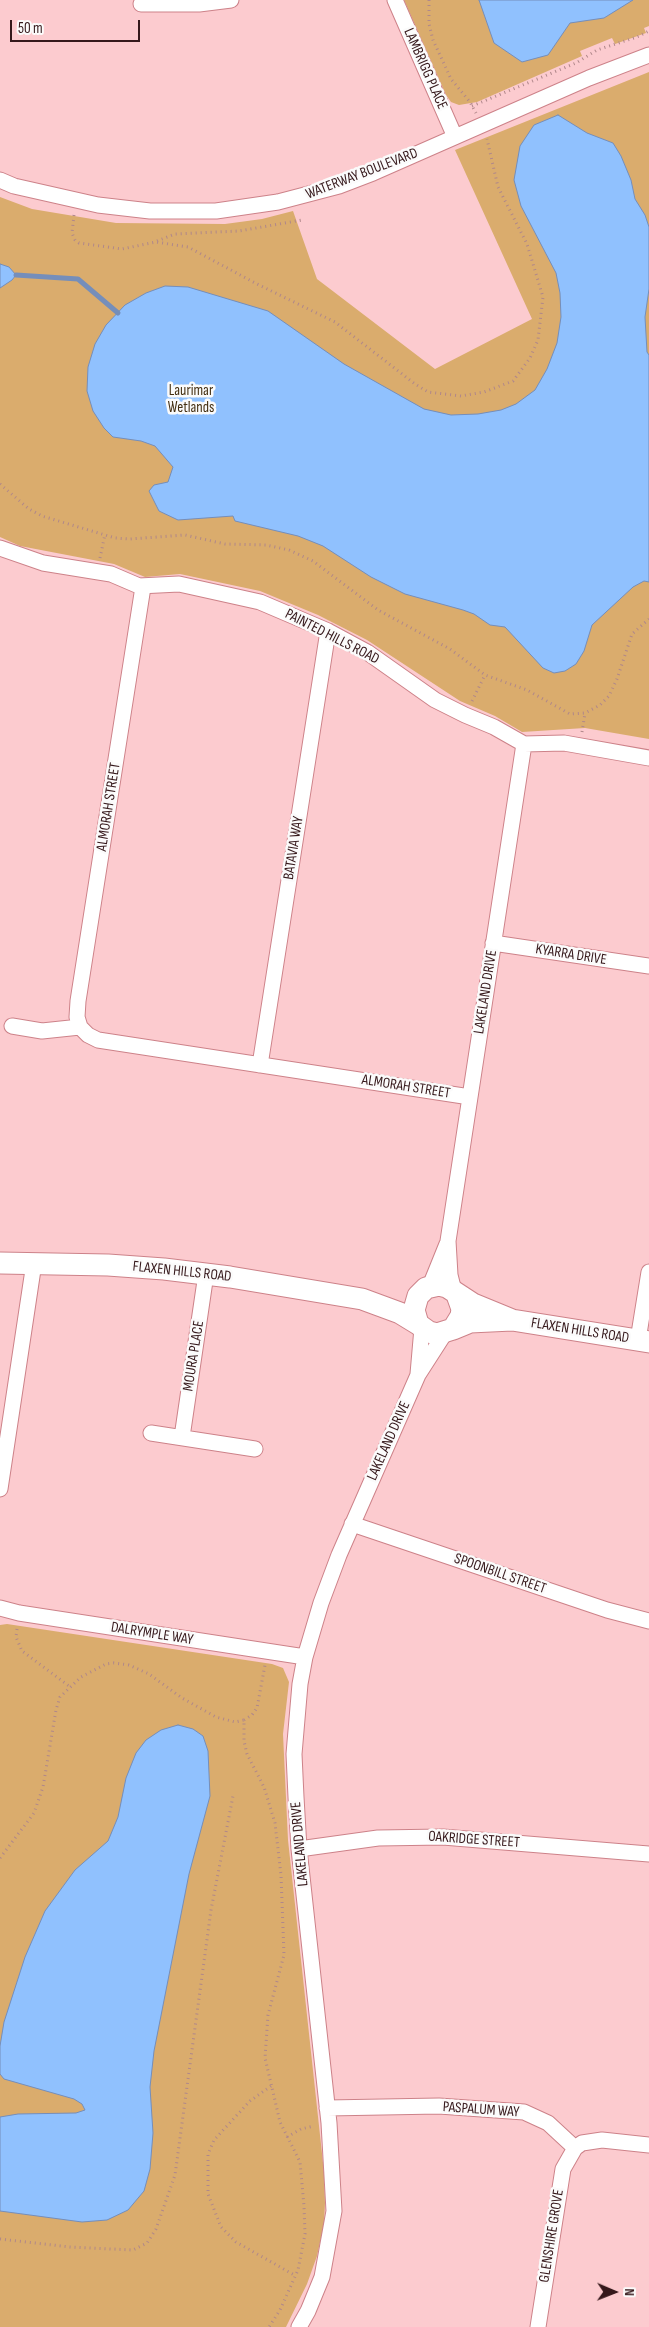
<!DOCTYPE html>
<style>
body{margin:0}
#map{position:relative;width:649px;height:2327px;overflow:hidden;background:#fccbcf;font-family:"Sofia Sans Condensed",sans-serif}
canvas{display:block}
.north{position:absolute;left:589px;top:2267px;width:50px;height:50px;-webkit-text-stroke:4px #fbfbfb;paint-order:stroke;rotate:91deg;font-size:14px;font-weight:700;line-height:20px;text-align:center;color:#35181b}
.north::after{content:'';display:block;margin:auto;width:18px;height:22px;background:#35181b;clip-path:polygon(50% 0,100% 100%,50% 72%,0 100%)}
.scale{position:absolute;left:10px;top:20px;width:130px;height:22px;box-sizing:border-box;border:2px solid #35181b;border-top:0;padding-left:6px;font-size:15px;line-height:18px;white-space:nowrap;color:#35181b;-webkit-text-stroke:4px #fbfbfb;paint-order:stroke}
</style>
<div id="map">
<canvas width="649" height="2327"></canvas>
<div class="north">N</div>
<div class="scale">50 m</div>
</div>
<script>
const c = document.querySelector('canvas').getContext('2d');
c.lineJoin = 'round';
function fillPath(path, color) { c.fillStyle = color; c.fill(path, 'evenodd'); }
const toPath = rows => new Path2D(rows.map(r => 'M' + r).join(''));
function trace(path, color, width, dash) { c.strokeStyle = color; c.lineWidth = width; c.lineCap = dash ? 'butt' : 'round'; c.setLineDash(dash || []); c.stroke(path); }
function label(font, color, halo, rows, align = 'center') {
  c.font = font + ' "Sofia Sans Condensed",sans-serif'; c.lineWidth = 5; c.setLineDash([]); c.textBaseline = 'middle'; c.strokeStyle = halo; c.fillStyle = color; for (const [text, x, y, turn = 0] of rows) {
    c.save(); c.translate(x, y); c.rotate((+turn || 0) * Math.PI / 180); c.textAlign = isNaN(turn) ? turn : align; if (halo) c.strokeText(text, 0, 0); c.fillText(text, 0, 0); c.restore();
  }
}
fillPath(toPath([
 [404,0,649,0,649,26,644,28,646,33,615,44,612,38,580,51,582,56,477,102,459,105,451,102,446,95],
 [649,72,649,739,585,728,522,732,495,716,460,701,367,640,318,615,260,591,180,574,145,577,114,564,20,546,0,537,0,197,32,209,116,223,225,224,262,219,293,211,317,279,435,369,532,319,455,150],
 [7,1624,272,1664,283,1668,289,1682,283,1734,288,1840,324,2172,325,2203,324,2224,317,2256,307,2284,286,2327,0,2327,0,1625]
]), '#daac6d');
const water = toPath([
 [479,0,633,0,604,18,570,23,548,55,522,62,494,43,479,0],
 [558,115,587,133,613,143,621,156,631,180,635,199,645,215,649,227,649,289,645,317,647,352,649,355,649,582,644,581,633,587,592,625,584,651,576,664,565,671,554,673,543,668,505,627,490,625,474,614,463,610,405,594,371,577,323,546,298,536,235,521,233,516,178,520,159,511,149,491,154,485,168,482,173,467,155,446,141,441,113,437,104,428,93,411,87,391,88,367,95,344,106,325,125,305,146,293,165,286,188,287,268,311,344,364,424,409,451,415,478,414,501,410,516,404,535,390,547,369,557,343,561,317,560,293,556,273,521,206,514,180,520,146,534,125,558,115],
 [0,264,9,267,16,275,12,280,0,288,0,264],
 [178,1725,193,1729,203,1736,208,1751,210,1796,189,1874,154,2051,150,2087,153,2133,150,2169,144,2191,128,2210,107,2220,82,2222,0,2211,0,2117,18,2114,76,2113,85,2110,82,2104,74,2099,4,2079,0,2074,0,2046,4,2022,25,1957,45,1911,75,1870,108,1841,118,1817,126,1778,136,1753,146,1740,161,1730,178,1725]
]);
fillPath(water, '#90c1fe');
trace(water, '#758eba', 1);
trace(toPath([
 [16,275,78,279,118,313]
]), '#758eba', 5);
const street = toPath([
 [395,0,455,137],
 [141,4,199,4,231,0],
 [0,180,14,186,98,205,150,211,216,211,278,202,339,186,373,173,589,78,649,55],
 [0,548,43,563,111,574,139,586,179,584,260,602,328,631,367,652,435,700,465,715,494,727,524,744,564,743,649,758],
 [143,587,78,1001,77,1017,80,1027,88,1035,98,1040,470,1097],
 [493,943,649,966],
 [12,1026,42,1031,80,1027],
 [260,1065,328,631],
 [430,1286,447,1244],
 [454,1291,450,1275,448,1241,524,744],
 [638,1340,649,1272],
 [418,1374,422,1328],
 [151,1433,255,1449],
 [182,1437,206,1274],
 [0,1489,34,1263],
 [352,1524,607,1610,649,1621],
 [0,1608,19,1613,305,1657],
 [299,1849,378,1838,443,1837,649,1854],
 [327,2108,439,2106,524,2112,548,2123,575,2148,582,2143,602,2140,649,2145],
 [299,2327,308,2311,322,2277,334,2211,329,2123,299,1849,296,1797,294,1754,300,1684,305,1657,321,1603,339,1555,418,1375,445,1333],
 [538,2327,563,2169,575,2148]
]);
const secondary = toPath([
 [0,1263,108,1265,164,1269,230,1277,362,1299,400,1313,418,1324],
 [457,1295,462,1309,461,1316,453,1329,437,1334,429,1332,418,1324,414,1310,418,1296,426,1288,439,1285,447,1287,473,1304,512,1320],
 [453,1329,470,1322,512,1320,649,1342]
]);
trace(street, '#cd8289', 17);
trace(secondary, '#cd8289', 23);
trace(toPath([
 [429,0,429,24,433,40,451,79,470,102,476,113],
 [472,106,576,63,597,50,637,37,649,31],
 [74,215,72,233,75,240,79,243,122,249,156,242,188,247,257,284,335,322,415,384,428,392,461,396,484,392,513,381,530,358,538,340,543,297,527,244,498,187,487,139],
 [157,241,175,234,239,231,302,220],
 [0,484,29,509,42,516,115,538,130,539,185,535,225,544,266,545,289,550,313,561,378,610,450,649,485,675,527,690,570,714,585,713,600,705,609,696,617,679,632,634,649,619],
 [100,558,105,534],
 [472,701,485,675],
 [582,732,585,713],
 [17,1629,16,1637,22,1651,69,1686],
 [244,1720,252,1715,257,1708,265,1665],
 [0,1858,34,1813,43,1787,56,1710,60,1697,81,1677,106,1664,114,1663,129,1665,149,1674,182,1698,216,1717,235,1722,244,1720,244,1741,247,1754,264,1787,275,1823,281,1875,284,1955,268,2015,265,2058,280,2122,300,2162,304,2206,305,2234,298,2270,280,2310,269,2327],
 [271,2086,250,2101,214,2140,208,2154,208,2194,221,2227,236,2242,296,2276],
 [287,2137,301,2129,314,2126],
 [0,2239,70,2247,133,2250,147,2243,156,2229,175,2175,211,1910,233,1796]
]), '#b0878a', 3, [1, 4]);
trace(street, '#fff', 15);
trace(secondary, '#fff', 21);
label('15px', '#35181b', '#fbfbfb', [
 ["LAMBRIGG PLACE",425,69,66],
 ["WATERWAY BOULEVARD",362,174,-21],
 ["PAINTED HILLS ROAD",332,637,27],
 ["ALMORAH STREET",109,807,-81],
 ["BATAVIA WAY",294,848,-81],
 ["KYARRA DRIVE",571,955,9],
 ["LAKELAND DRIVE",486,992,-81],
 ["ALMORAH STREET",406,1087,9],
 ["FLAXEN HILLS ROAD",182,1272,6],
 ["FLAXEN HILLS ROAD",580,1331,9],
 ["MOURA PLACE",194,1356,-81],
 ["LAKELAND DRIVE",389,1441,-66],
 ["SPOONBILL STREET",500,1574,19],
 ["DALRYMPLE WAY",152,1634,9],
 ["OAKRIDGE STREET",474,1840,4],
 ["LAKELAND DRIVE",300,1844,-95],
 ["PASPALUM WAY",481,2110,4],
 ["GLENSHIRE GROVE",552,2236,-81]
]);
label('15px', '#432f12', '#fbfbfb', [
 ["Laurimar",191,391],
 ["Wetlands",191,408]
]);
</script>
